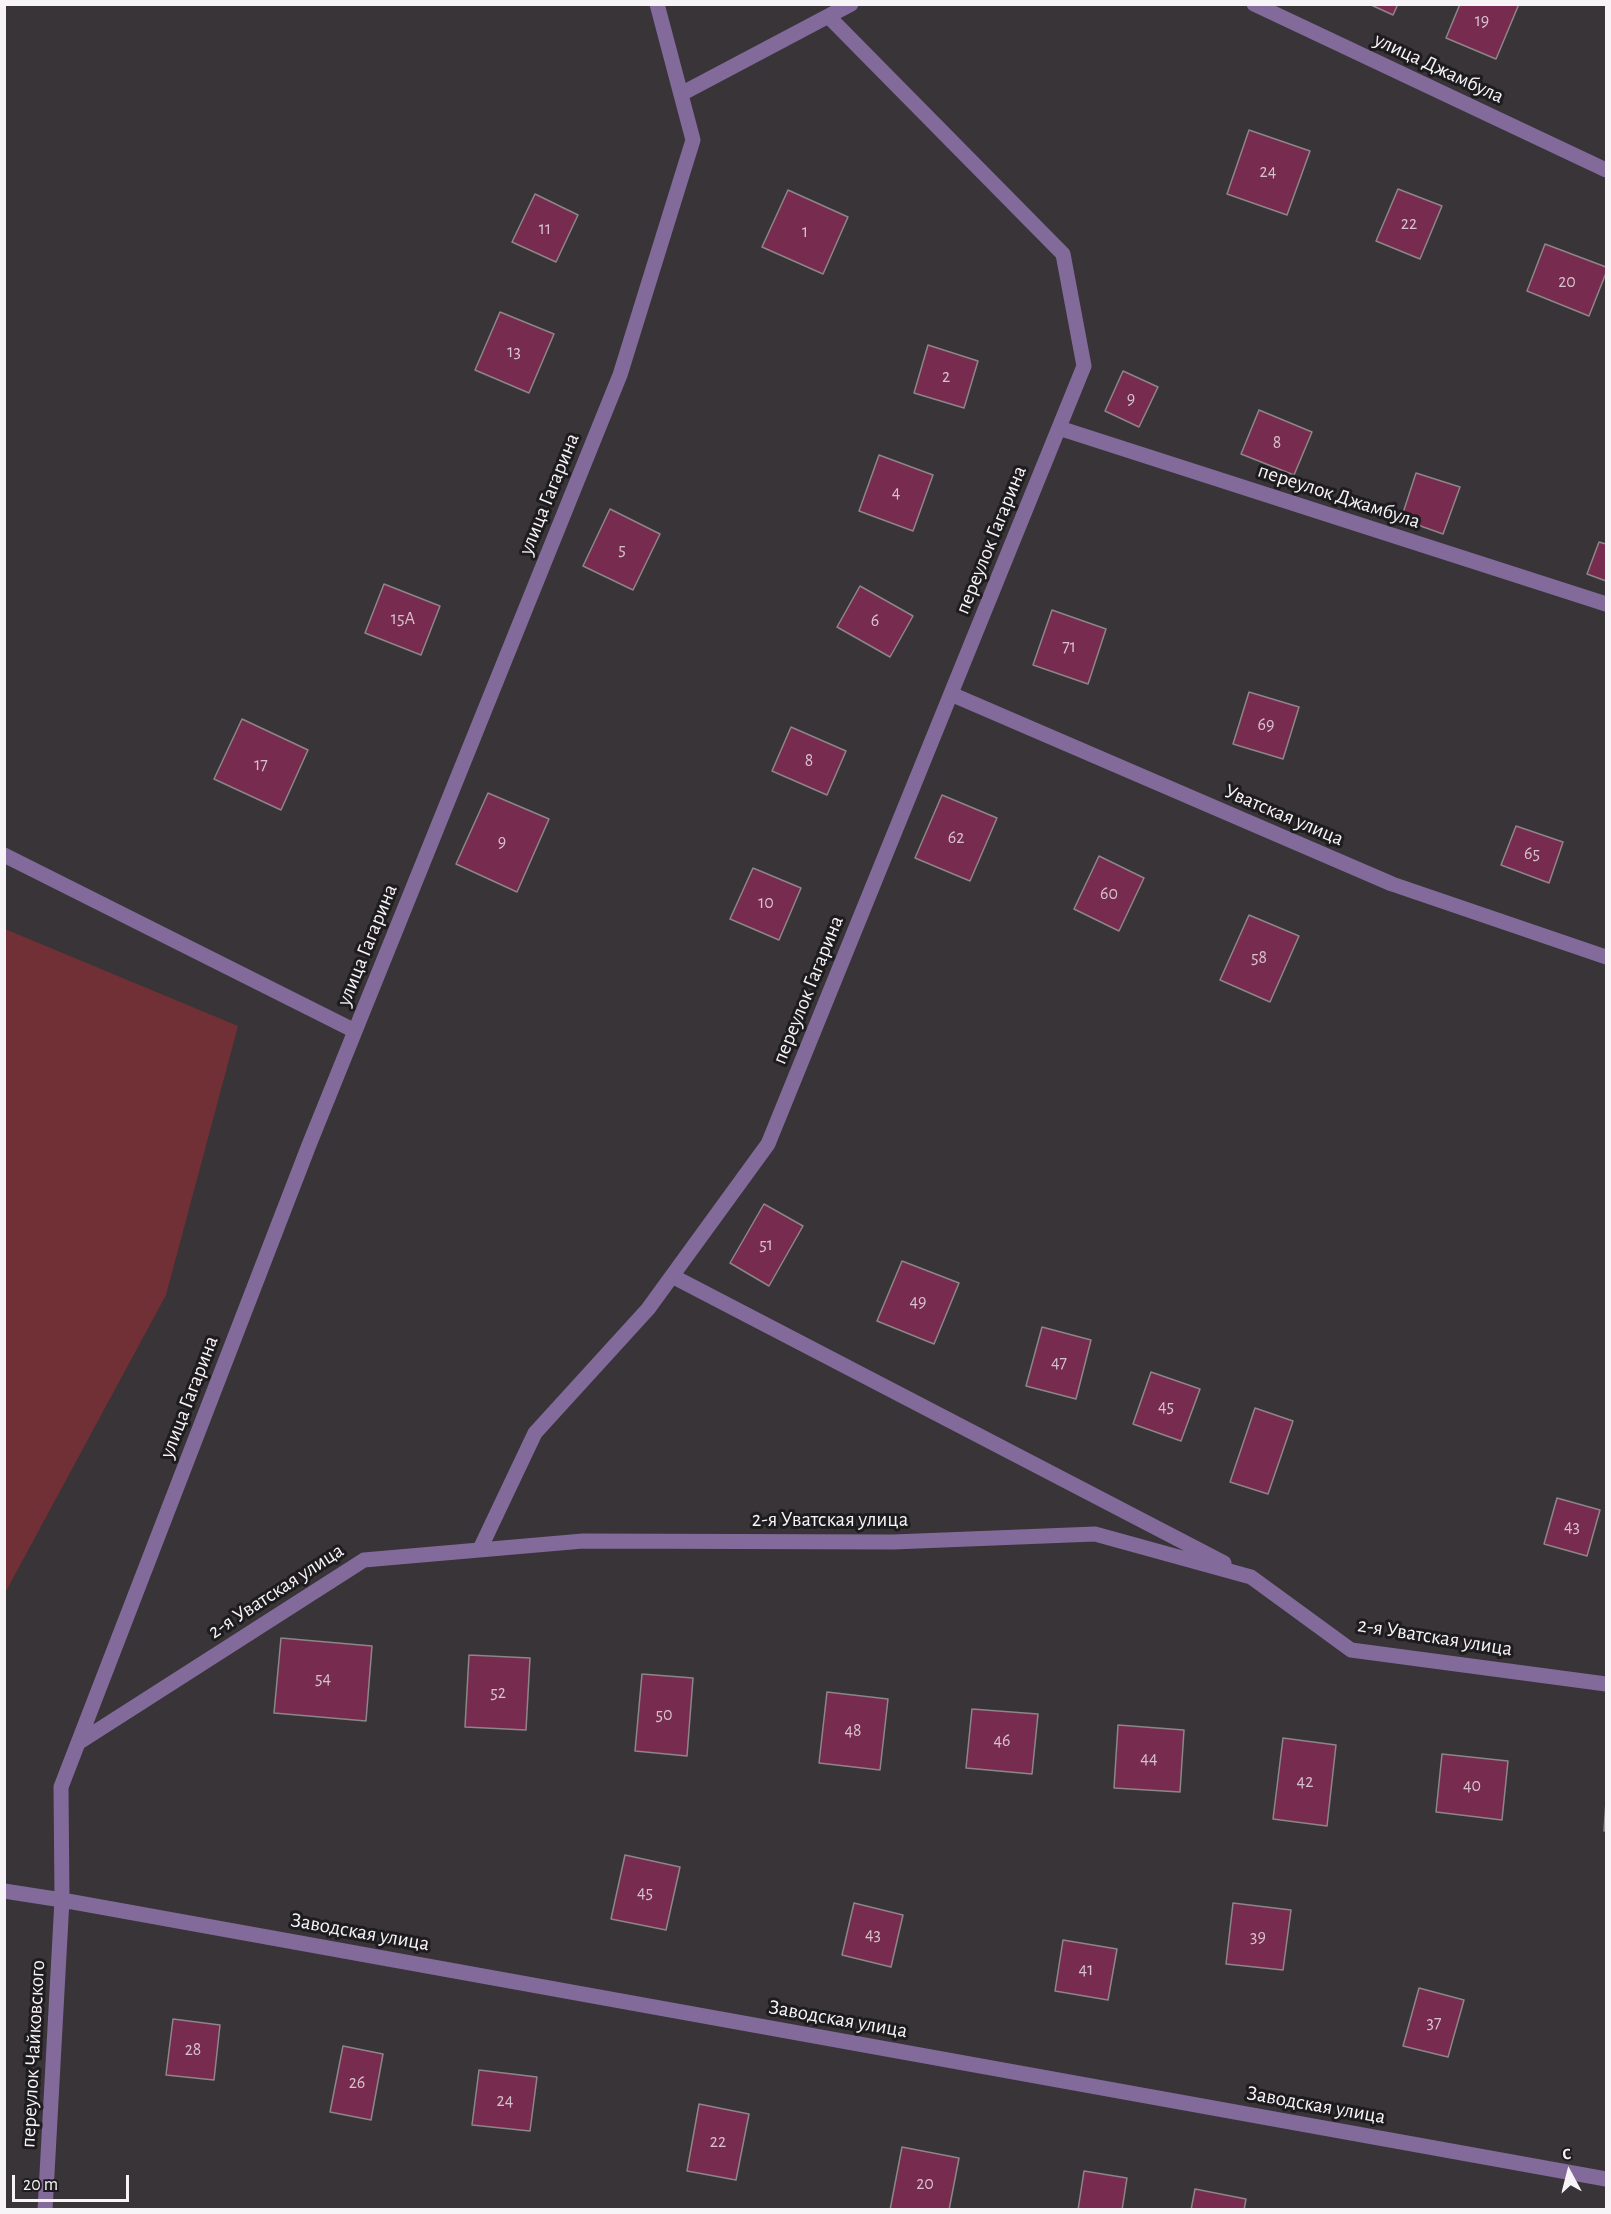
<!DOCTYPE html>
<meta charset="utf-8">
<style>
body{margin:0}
#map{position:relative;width:1611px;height:2214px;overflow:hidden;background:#383437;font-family:"Alegreya Sans",sans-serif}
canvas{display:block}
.frame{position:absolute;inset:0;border:6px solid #f6f4f6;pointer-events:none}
.north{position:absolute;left:1539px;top:2142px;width:60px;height:60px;-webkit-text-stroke:4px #1e1c1e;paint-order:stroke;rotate:353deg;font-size:16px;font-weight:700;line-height:24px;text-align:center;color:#f6f4f6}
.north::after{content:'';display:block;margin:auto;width:21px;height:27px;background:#f6f4f6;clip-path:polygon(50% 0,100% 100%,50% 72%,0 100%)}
.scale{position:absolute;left:12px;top:2175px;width:117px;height:27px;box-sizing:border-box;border:3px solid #f6f4f6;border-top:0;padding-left:8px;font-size:18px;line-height:21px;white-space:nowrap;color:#f6f4f6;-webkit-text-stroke:4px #1e1c1e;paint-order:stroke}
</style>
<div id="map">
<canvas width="1611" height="2214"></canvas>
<div class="frame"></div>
<div class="north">С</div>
<div class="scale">20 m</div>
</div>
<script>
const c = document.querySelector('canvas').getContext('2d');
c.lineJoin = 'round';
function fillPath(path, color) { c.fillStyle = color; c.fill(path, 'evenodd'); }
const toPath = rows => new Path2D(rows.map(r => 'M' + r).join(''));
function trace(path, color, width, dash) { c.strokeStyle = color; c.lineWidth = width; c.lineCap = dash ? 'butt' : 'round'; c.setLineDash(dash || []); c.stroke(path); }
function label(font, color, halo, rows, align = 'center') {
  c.font = font + ' "Alegreya Sans",sans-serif'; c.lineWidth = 6; c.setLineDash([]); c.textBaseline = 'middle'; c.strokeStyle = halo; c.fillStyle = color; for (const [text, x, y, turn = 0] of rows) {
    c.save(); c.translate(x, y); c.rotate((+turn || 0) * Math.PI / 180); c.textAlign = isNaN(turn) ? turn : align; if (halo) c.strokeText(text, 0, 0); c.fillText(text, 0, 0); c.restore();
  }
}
fillPath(toPath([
 [5,929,238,1026,166,1295,5,1593]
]), '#703035');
const building = toPath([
 [1369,4,1398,4,1393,15,1369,4],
 [1460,4,1519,4,1496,59,1446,38,1460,4],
 [1249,130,1310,151,1287,215,1227,194,1249,130],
 [1398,189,1442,206,1420,259,1376,241,1398,189],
 [788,190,848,217,823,274,762,247,788,190],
 [535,194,578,215,556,262,512,242,535,194],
 [1545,244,1606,267,1606,273,1589,316,1527,291,1545,244],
 [500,312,554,334,529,393,475,370,500,312],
 [928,345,978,361,964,408,914,393,928,345],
 [1123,371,1158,387,1139,427,1105,411,1123,371],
 [1259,410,1312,432,1294,475,1241,454,1259,410],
 [879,455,933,475,913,531,859,511,879,455],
 [1416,473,1460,487,1443,534,1401,519,1416,473],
 [610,509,660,534,633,590,583,566,610,509],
 [1599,542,1606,544,1606,581,1587,574,1599,542],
 [384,584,440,606,421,655,365,633,384,584],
 [860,586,913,616,890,657,837,627,860,586],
 [1052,610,1106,629,1088,684,1033,665,1052,610],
 [1249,692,1299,707,1283,759,1233,744,1249,692],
 [242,719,308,750,281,810,214,779,242,719],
 [791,727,846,751,827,795,772,771,791,727],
 [488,793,549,819,517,892,456,864,488,793],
 [942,795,997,818,970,881,915,858,942,795],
 [1516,826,1563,842,1549,883,1501,865,1516,826],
 [1099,856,1144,878,1119,931,1074,909,1099,856],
 [753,868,801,888,779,940,730,919,753,868],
 [1249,915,1299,936,1270,1002,1220,980,1249,915],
 [764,1204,803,1226,769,1286,730,1263,764,1204],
 [902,1261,959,1283,934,1344,877,1321,902,1261],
 [1042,1327,1091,1340,1076,1399,1026,1386,1042,1327],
 [1151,1372,1200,1389,1181,1441,1133,1424,1151,1372],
 [1255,1408,1293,1421,1268,1494,1230,1482,1255,1408],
 [1557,1498,1600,1510,1587,1556,1544,1544,1557,1498],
 [281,1638,372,1646,366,1721,274,1713,281,1638],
 [469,1655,530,1658,526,1730,465,1727,469,1655],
 [642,1674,693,1678,687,1756,635,1751,642,1674],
 [827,1692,888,1699,880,1770,819,1763,827,1692],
 [972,1709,1038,1714,1032,1774,966,1768,972,1709],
 [1118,1725,1184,1730,1180,1792,1114,1788,1118,1725],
 [1283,1738,1336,1745,1327,1826,1273,1819,1283,1738],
 [1442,1754,1508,1761,1502,1820,1436,1812,1442,1754],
 [1606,1801,1606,1831,1604,1831,1606,1801],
 [625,1855,680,1867,666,1930,611,1919,625,1855],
 [854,1903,903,1915,891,1967,842,1955,854,1903],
 [1233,1903,1291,1910,1283,1970,1226,1964,1233,1903],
 [1063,1940,1117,1949,1108,2000,1055,1991,1063,1940],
 [1419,1988,1464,2000,1448,2057,1403,2046,1419,1988],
 [173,2019,220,2025,214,2080,166,2075,173,2019],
 [343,2046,383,2054,371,2120,330,2112,343,2046],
 [479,2070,537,2077,530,2131,472,2125,479,2070],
 [699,2104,749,2114,736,2180,687,2171,699,2104],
 [902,2147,959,2158,949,2210,890,2210,902,2147],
 [1084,2171,1127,2178,1122,2210,1078,2210,1084,2171],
 [1195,2189,1246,2199,1244,2210,1191,2210,1195,2189]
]);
fillPath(building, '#772c4f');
trace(building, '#8d8689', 1.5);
trace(toPath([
 [1254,4,1606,170],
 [681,94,851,4],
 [1059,428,1606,604],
 [951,694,1392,884,1606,957],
 [4,855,355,1031],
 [672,1276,1224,1563],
 [480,1549,535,1433,648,1309,768,1144,1084,366,1063,254,829,17],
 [78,1743,364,1560,583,1541,893,1542,1095,1534,1251,1577,1351,1650,1606,1684],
 [4,1891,62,1900,1606,2179],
 [45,2210,62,1900,61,1787,309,1145,620,375,693,140,657,4]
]), '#826a9a', 15);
label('18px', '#d6c2cc', null, [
 ["19",1482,21],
 ["24",1268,172],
 ["22",1409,224],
 ["11",545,229],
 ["1",805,232],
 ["20",1567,282],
 ["13",514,352],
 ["2",946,377],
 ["9",1131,399],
 ["8",1277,443],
 ["4",896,493],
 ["5",622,550],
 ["15А",403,619],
 ["6",875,621],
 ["71",1069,647],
 ["69",1266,725],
 ["8",809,761],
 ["17",261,765],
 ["62",956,838],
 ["9",502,842],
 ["65",1532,854],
 ["60",1109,894],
 ["10",766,903],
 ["58",1259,958],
 ["51",766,1245],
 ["49",918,1302],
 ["47",1059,1363],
 ["45",1166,1407],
 ["43",1572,1527],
 ["54",323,1679],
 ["52",498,1693],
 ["50",664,1715],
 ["48",853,1731],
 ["46",1002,1741],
 ["44",1149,1759],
 ["42",1305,1782],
 ["40",1472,1786],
 ["45",645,1893],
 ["43",873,1935],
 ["39",1258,1937],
 ["41",1086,1970],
 ["37",1434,2023],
 ["28",193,2050],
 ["26",357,2083],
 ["24",505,2101],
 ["22",718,2142],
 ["20",925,2184]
]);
label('21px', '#f6f4f6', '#1e1c1e', [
 ["улица Джамбула",1439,68,25],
 ["улица Гагарина",549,494,-68],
 ["переулок Джамбула",1339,496,18],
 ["переулок Гагарина",991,540,-68],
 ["Уватская улица",1284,815,23],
 ["улица Гагарина",367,945,-68],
 ["переулок Гагарина",808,990,-68],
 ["улица Гагарина",189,1397,-69],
 ["2-я Уватская улица",830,1520],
 ["2-я Уватская улица",276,1591,-33],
 ["2-я Уватская улица",1435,1637,9],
 ["Заводская улица",360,1932,10],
 ["Заводская улица",838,2019,10],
 ["переулок Чайковского",33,2054,-87],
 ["Заводская улица",1316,2105,10]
]);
</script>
